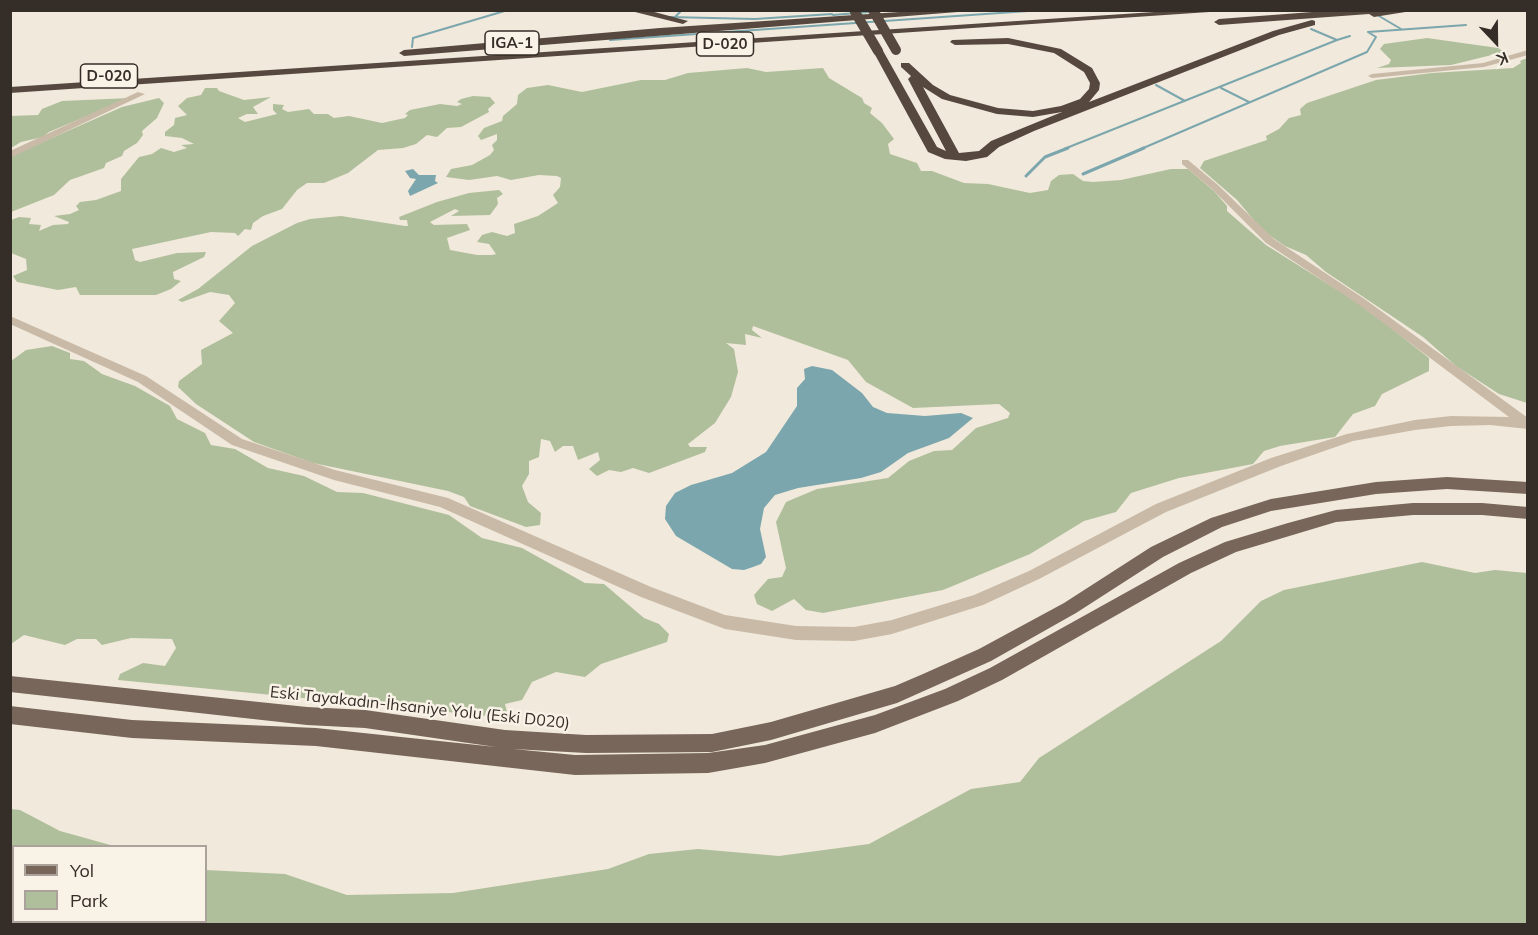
<!DOCTYPE html>
<meta charset="utf-8">
<style>
body{margin:0}
#map{position:relative;width:1538px;height:935px;overflow:hidden;background:#f1e9db;font-family:Mulish,sans-serif}
canvas{display:block}
.frame{position:absolute;inset:0;border:12px solid #352d28;pointer-events:none}
.legend{position:absolute;left:12px;top:845px;width:195px;height:78px;box-sizing:border-box;background:#f9f2e7;border:2px solid #aba39b;margin:0;padding:8px 10px;list-style:none;font-size:18px;color:#352d28}
.legend li{display:flex;align-items:center;gap:12px;height:30px}
.legend b{width:30px;border:2px solid #aba39b}
.north{position:absolute;left:1466px;top:12px;width:60px;height:60px;-webkit-text-stroke:4px #f9f2e7;paint-order:stroke;rotate:158deg;font-size:16px;font-weight:700;line-height:24px;text-align:center;color:#352d28}
.north::after{content:'';display:block;margin:auto;width:21px;height:27px;background:#352d28;clip-path:polygon(50% 0,100% 100%,50% 72%,0 100%)}
</style>
<div id="map">
<canvas width="1538" height="935"></canvas>
<div class="frame"></div>
<ul class="legend">
<li><b style="height:8px;background:#776659"></b>Yol</li>
<li><b style="height:16px;background:#b0bf9b"></b>Park</li>
</ul>
<div class="north">K</div>
</div>
<script>
const c = document.querySelector('canvas').getContext('2d');
c.lineJoin = 'round';
function fillPath(path, color) { c.fillStyle = color; c.fill(path, 'evenodd'); }
const toPath = rows => new Path2D(rows.map(r => 'M' + r).join(''));
function trace(path, color, width, dash) { c.strokeStyle = color; c.lineWidth = width; c.lineCap = dash ? 'butt' : 'round'; c.setLineDash(dash || []); c.stroke(path); }
function label(font, color, halo, rows, align = 'center') {
  c.font = font + ' Mulish,sans-serif'; c.lineWidth = 5; c.setLineDash([]); c.textBaseline = 'middle'; c.strokeStyle = halo; c.fillStyle = color; for (const [text, x, y, turn = 0] of rows) {
    c.save(); c.translate(x, y); c.rotate((+turn || 0) * Math.PI / 180); c.textAlign = isNaN(turn) ? turn : align; if (halo) c.strokeText(text, 0, 0); c.fillText(text, 0, 0); c.restore();
  }
}
fillPath(toPath([
 [1427,38,1498,48,1504,52,1451,65,1377,68,1389,64,1391,60,1380,49,1384,44],
 [1527,58,1527,403,1499,394,1456,366,1423,337,1326,272,1306,255,1285,246,1263,231,1237,200,1200,168,1204,161,1267,140,1266,136,1279,129,1289,118,1301,115,1300,109,1307,103,1376,80,1432,73,1513,68,1521,63,1520,61],
 [747,68,766,72,823,68,829,78,862,98,864,103,872,108,870,113,882,123,894,139,888,144,890,154,917,163,921,171,932,171,964,183,988,184,1030,193,1048,190,1051,181,1059,175,1073,174,1083,181,1093,182,1121,180,1171,169,1188,169,1214,191,1227,206,1227,211,1266,245,1363,306,1429,358,1429,371,1382,394,1375,406,1353,414,1335,437,1280,446,1264,451,1253,464,1179,478,1131,493,1116,512,1084,521,1030,554,943,590,823,613,806,610,794,599,772,611,757,604,754,595,768,579,782,577,786,568,776,522,786,502,817,489,888,478,909,461,934,451,952,450,976,428,1008,418,1010,413,999,404,913,408,866,382,848,360,753,326,752,330,762,338,745,334,746,345,726,343,734,349,738,372,731,397,715,423,688,444,690,447,707,447,705,452,649,473,633,468,621,472,609,470,597,476,589,469,600,460,598,452,578,460,573,446,563,446,555,452,550,441,541,439,539,457,529,461,529,474,522,486,528,502,541,513,540,525,526,527,470,506,464,497,448,491,313,463,254,442,196,404,178,387,179,381,202,364,201,350,233,333,219,321,235,303,229,295,210,292,182,302,178,300,198,289,252,246,297,223,310,219,341,216,405,226,408,226,407,220,400,220,399,217,437,202,469,193,499,190,503,194,497,198,498,204,490,215,451,216,459,211,455,209,430,222,434,225,467,224,470,230,447,238,450,250,477,255,492,255,496,254,489,244,477,242,482,235,492,232,507,236,515,233,514,224,538,216,558,203,553,195,560,187,561,178,557,176,539,175,511,180,497,176,469,180,446,177,451,169,472,165,490,155,494,150,492,145,497,140,497,134,481,140,478,136,484,128,502,121,503,116,517,104,518,95,527,88,548,85,582,92,641,80,665,80,688,73],
 [205,88,217,88,219,91,244,100,271,97,253,107,258,114,247,114,238,118,245,122,277,114,273,110,273,104,284,105,282,109,288,112,309,109,314,114,328,114,334,118,349,116,382,123,405,118,408,115,405,114,410,110,440,104,457,106,462,104,457,102,461,99,473,96,490,97,495,103,488,109,489,112,461,127,447,128,437,137,427,135,416,144,403,148,378,150,348,173,324,183,307,183,297,190,282,209,263,216,253,223,251,230,245,229,238,236,235,233,211,232,132,249,135,260,140,262,177,253,206,252,204,257,173,272,174,279,181,281,171,289,156,295,80,295,76,287,58,290,17,282,13,276,27,270,26,259,11,253,11,220,19,217,31,218,29,224,41,225,39,231,53,225,68,224,69,222,54,216,70,214,79,210,76,206,80,202,96,200,121,191,121,179,139,157,152,154,161,148,174,152,187,148,181,145,194,144,182,138,165,136,165,132,174,125,175,118,187,115,178,106,187,98,201,95],
 [130,98,49,132,43,137,21,142,11,148,10,116,38,115,42,109,62,101],
 [159,98,164,103,157,118,142,131,143,135,137,143,124,151,122,156,106,163,104,168,70,180,54,195,11,212,11,156,122,107],
 [52,346,70,353,70,359,84,361,102,374,135,386,170,406,177,419,205,433,211,445,235,449,268,468,304,476,337,492,363,493,449,515,482,538,522,548,585,583,604,584,644,618,659,624,669,634,667,642,601,664,585,677,556,672,532,682,522,700,505,704,507,712,499,717,118,680,120,674,143,663,165,666,176,648,172,639,131,638,102,645,96,639,77,639,65,645,24,635,11,644,11,361,26,350],
 [1422,562,1475,573,1495,570,1527,573,1527,924,11,924,11,809,20,810,60,831,114,846,14,846,14,922,206,922,206,870,285,874,347,895,453,893,608,869,649,854,698,849,779,856,869,844,971,789,1020,782,1039,758,1221,641,1261,601,1284,590]
]), '#b0bf9b');
fillPath(toPath([
 [413,169,419,175,436,175,435,181,438,183,410,196,408,191,416,179,410,178,405,171],
 [812,366,832,370,862,393,873,407,887,413,925,416,961,413,973,418,949,438,908,453,881,472,861,478,798,488,775,495,764,508,760,529,766,557,761,564,753,567,744,570,732,569,676,536,665,519,666,506,675,493,691,485,732,473,766,452,797,406,797,388,805,379,804,369]
]), '#7ba6ad');
trace(toPath([
 [833,15,893,10],
 [1379,16,1401,29],
 [669,17,755,19,832,14],
 [675,17,682,10],
 [1311,29,1337,40,1350,36],
 [1368,32,1466,25],
 [610,40,1043,10],
 [412,47,413,38,508,10],
 [1156,85,1185,101],
 [1221,88,1249,102],
 [1064,149,1337,40],
 [1141,149,1367,52,1376,37,1368,32]
]), '#7ba6ad', 2);
trace(toPath([
 [1083,174,1144,148],
 [1026,176,1045,157,1068,148]
]), '#7ba6ad', 3);
fillPath(toPath([
 [1528,50,1528,55,1484,67,1372,78,1368,76,1372,74,1483,63,1528,50],
 [138,92,145,94,10,158,10,151,138,92],
 [1182,160,1188,160,1218,185,1274,239,1366,300,1528,418,1528,429,1490,425,1451,426,1415,430,1353,441,1281,466,1166,512,1039,579,983,605,892,634,854,641,796,640,725,629,641,597,440,507,334,480,232,445,138,382,10,324,10,316,146,376,242,439,335,470,448,498,651,587,725,615,796,626,854,627,892,620,974,595,1029,571,1156,504,1271,458,1347,434,1415,420,1451,416,1509,417,1358,304,1266,243,1212,189,1182,164,1182,160]
]), '#c9baa7');
fillPath(toPath([
 [1447,477,1528,482,1528,494,1447,489,1376,494,1271,511,1222,527,1163,557,1076,613,991,661,897,703,771,740,712,752,586,753,513,749,575,755,708,753,765,745,875,715,945,689,990,668,1179,563,1225,542,1288,523,1336,510,1413,503,1482,503,1528,507,1528,519,1482,515,1413,515,1336,522,1236,552,1191,573,1002,680,958,701,875,733,765,763,708,773,575,775,316,746,132,738,10,724,10,706,132,720,316,728,496,747,365,728,307,725,10,692,10,676,307,707,365,710,505,730,586,735,712,734,771,722,895,686,923,674,979,649,1064,603,1151,547,1211,518,1271,499,1376,482,1447,477]
]), '#776659');
fillPath(toPath([
 [627,10,647,10,688,21,683,24,627,10],
 [929,10,983,10,404,56,399,53,404,50,660,28,929,10],
 [1185,10,1239,10,10,93,10,87,1185,10],
 [1339,10,1418,10,1374,17,1369,14,1219,25,1214,22,1219,19,1339,10],
 [1312,20,1315,21,1315,25,1279,35,1034,131,999,147,987,157,966,161,945,159,928,152,873,51,882,49,937,147,946,151,908,79,911,76,901,67,901,63,909,63,933,85,950,95,998,108,1033,111,1061,106,1080,99,1089,89,1090,83,1084,72,1054,53,1008,44,955,45,950,42,952,40,1008,38,1061,49,1092,68,1100,83,1099,90,1089,102,1273,31,1312,20],
 [923,87,942,99,997,114,1033,117,1062,112,991,141,979,151,959,153,923,87]
]), '#56483f');
trace(toPath([
 [873,10,896,50],
 [855,12,878,51]
]), '#56483f', 10);
for (const [x, y, w] of [
 [512,43,54],
 [725,44,57],
 [109,76,57]
]) { const box = new Path2D(); box.roundRect(x - w / 2, y - 12, w, 24, 4.5); c.fillStyle = '#f9f2e7'; c.fill(box); trace(box, '#352d28', 1.5); }
label('bold 15px', '#352d28', null, [
 ["IGA-1",512,43],
 ["D-020",725,44],
 ["D-020",109,76]
]);
label('16px', '#352d28', '#f9f2e7', [
 ["Eski Tayakadın-İhsaniye Yolu (Eski D020)",420,708,6]
]);
</script>
